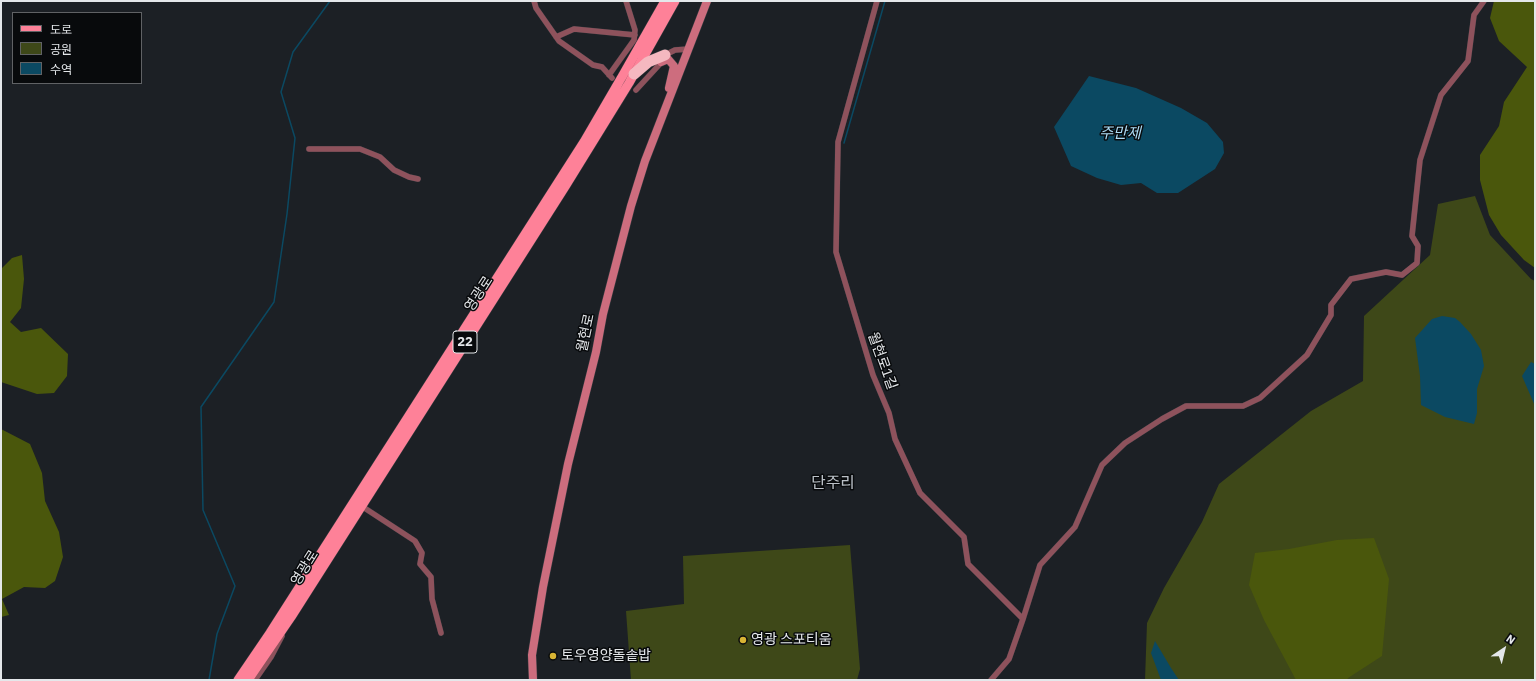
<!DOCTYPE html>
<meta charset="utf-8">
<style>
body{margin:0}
#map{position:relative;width:1536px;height:681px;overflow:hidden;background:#1c2025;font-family:"IBM Plex Sans","Noto Sans KR",sans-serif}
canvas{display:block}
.frame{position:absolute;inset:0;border:2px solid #e4e7ea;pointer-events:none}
.legend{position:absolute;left:12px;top:12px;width:130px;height:72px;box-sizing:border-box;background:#080a0c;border:1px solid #606265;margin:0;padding:5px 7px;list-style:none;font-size:12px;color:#e4e7ea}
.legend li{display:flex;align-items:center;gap:8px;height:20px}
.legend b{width:20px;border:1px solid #606265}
.north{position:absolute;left:1484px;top:629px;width:40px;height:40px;-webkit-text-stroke:3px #080a0c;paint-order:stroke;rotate:35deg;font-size:11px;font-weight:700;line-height:16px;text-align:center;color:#e4e7ea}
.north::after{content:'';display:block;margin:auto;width:14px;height:18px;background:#e4e7ea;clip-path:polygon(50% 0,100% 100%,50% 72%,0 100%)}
</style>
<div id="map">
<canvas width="1536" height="681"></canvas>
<div class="frame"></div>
<ul class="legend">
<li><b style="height:5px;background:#fe8198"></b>도로</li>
<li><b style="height:11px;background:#3e4818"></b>공원</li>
<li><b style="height:11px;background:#0b4962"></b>수역</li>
</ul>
<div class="north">N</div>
</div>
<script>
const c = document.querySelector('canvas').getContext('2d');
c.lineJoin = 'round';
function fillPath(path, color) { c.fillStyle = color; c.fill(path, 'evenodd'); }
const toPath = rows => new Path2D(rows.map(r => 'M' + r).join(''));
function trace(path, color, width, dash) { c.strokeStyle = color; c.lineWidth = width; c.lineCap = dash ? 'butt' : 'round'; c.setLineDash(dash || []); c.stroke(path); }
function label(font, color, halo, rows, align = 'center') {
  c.font = font + ' "IBM Plex Sans","Noto Sans KR",sans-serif'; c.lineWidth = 3; c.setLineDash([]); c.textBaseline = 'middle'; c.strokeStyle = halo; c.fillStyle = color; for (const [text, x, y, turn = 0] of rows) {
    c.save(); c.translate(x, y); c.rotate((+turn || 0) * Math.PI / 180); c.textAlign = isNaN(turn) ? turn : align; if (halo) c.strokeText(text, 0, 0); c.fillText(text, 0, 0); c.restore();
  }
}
fillPath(toPath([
 [1475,196,1490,235,1531,279,1535,281,1535,680,1145,680,1147,623,1164,588,1202,522,1219,484,1311,411,1363,381,1364,316,1430,255,1438,204],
 [850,545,860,669,857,680,631,680,626,611,684,604,683,556]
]), '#3e4818');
fillPath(toPath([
 [1494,1,1535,1,1535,268,1524,260,1501,235,1489,215,1480,180,1480,155,1499,126,1504,102,1527,67,1499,41,1490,18],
 [22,255,24,279,21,308,10,322,21,332,41,328,68,354,67,376,54,393,37,394,1,382,1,269,12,258],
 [1,429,30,444,42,473,45,501,59,532,63,557,55,581,45,588,24,587,2,599,9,615,1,617],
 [1374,538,1389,579,1382,656,1348,678,1347,680,1296,680,1264,620,1249,585,1255,553,1289,549,1337,540]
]), '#4a570c');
fillPath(toPath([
 [1089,76,1136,88,1181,108,1207,123,1223,142,1224,153,1215,169,1178,193,1157,193,1141,183,1121,185,1097,178,1071,166,1054,127],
 [1442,316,1455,318,1460,322,1471,334,1481,350,1484,366,1477,389,1477,413,1474,424,1445,417,1421,405,1420,376,1415,338,1432,319],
 [1531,362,1535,364,1535,406,1522,376],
 [1155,641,1171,668,1179,680,1161,680,1151,653]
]), '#0b4962');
trace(toPath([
 [844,143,885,1],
 [209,680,217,634,235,586,203,510,201,407,274,302,287,214,295,138,281,92,293,52,330,1]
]), '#0b4962', 1.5);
const street = toPath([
 [534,1,536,8,559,41,593,65,602,67,612,78],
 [877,1,838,142,836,252,873,375,889,413,895,439,920,493,964,537,968,564,1023,619,1009,659,991,680],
 [556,37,574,29,635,35],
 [609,75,634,40,635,30,626,1],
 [636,90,659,65,665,55,675,50,689,49],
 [309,149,360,149,380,157,394,170,409,177,418,179],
 [366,509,415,541,422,553,420,564,431,577,432,599,441,633],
 [1023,619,1040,565,1075,527,1102,465,1125,443,1162,419,1186,406,1243,406,1260,398,1307,355,1331,315,1331,305,1351,279,1386,272,1402,275,1417,263,1418,246,1412,236,1420,160,1441,95,1468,61,1474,15,1484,1],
 [255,680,271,657,282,636]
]);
const secondary = toPath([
 [661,62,668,59,674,66,669,88],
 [533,680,532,655,543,587,568,464,596,352,603,314,631,206,645,161,707,1]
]);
const primary = toPath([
 [238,680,270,633,584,142,623,75,665,1],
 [248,680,291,617,566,185,629,83,675,1]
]);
const highway = toPath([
 [634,74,648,62,665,55]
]);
trace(street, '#383c41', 6);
trace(secondary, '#383c41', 9);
trace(primary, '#383c41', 10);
trace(highway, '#383c41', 12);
trace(street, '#8e525c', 5.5);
trace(secondary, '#cd6d7e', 8);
trace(primary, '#fe8198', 9);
trace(highway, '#f5b8c0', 11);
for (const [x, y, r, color] of [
 [743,640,4,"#d8b434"],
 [553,656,4,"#d8b434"]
]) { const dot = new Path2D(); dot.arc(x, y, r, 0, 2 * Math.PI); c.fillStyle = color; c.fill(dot); trace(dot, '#080a0c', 1.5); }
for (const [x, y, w] of [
 [465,342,24]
]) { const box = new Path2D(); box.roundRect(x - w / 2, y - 11, w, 22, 3); c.fillStyle = '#080a0c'; c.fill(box); trace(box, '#e4e7ea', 1); }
label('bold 13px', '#e4e7ea', null, [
 ["22",465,342]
]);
label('14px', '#e4e7ea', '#080a0c', [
 ["영광로",479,294,-57],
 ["월현로",586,333,-78],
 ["월현로1길",882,361,70],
 ["영광로",305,568,-58]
]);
label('14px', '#e4e7ea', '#080a0c', [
 ["영광 스포티움",751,640],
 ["토우영양돌솥밥",561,656]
], 'left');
label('italic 15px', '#addcf5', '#080a0c', [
 ["주만제",1120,134]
]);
label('16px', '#bac0c7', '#080a0c', [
 ["단주리",833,483]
]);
</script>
